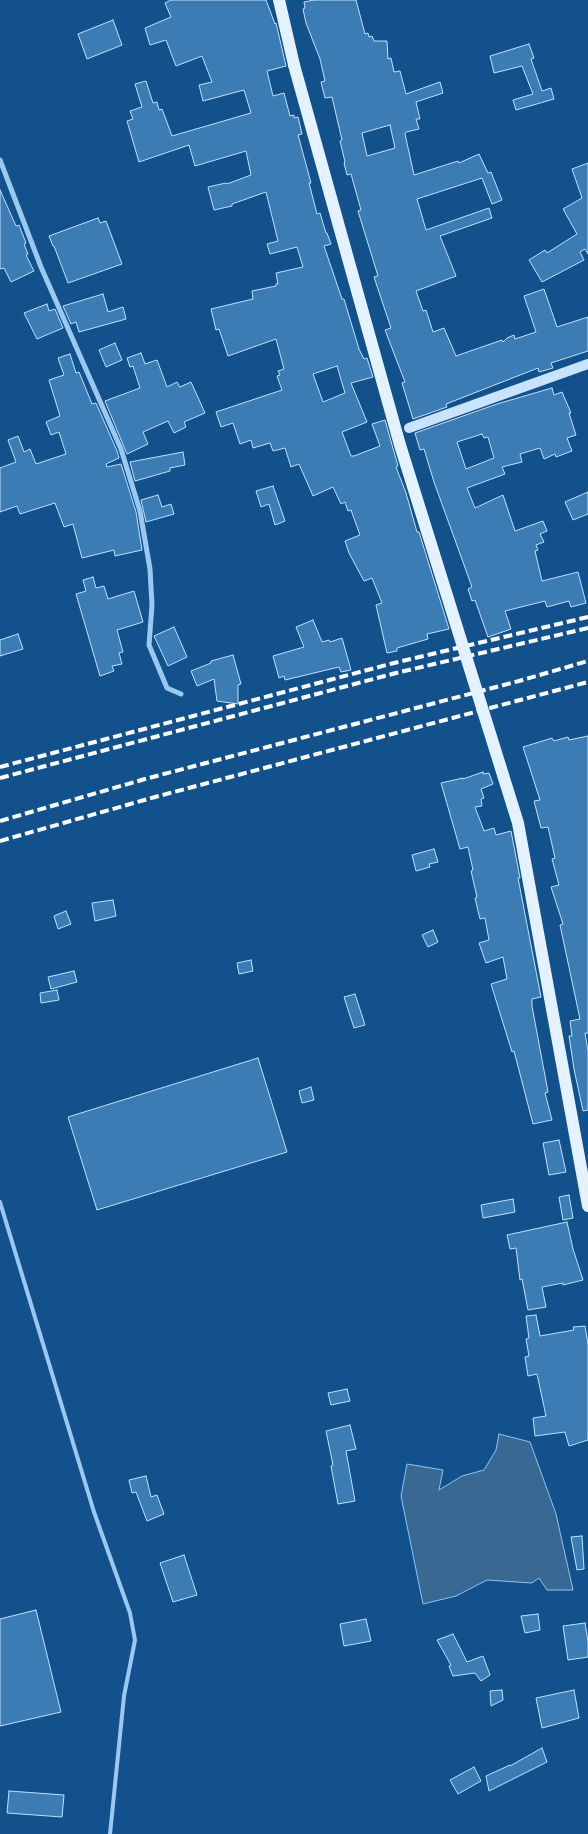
<!DOCTYPE html>
<style>
body{margin:0}
canvas{display:block;background:#12518b}
</style>
<canvas width="588" height="1834"></canvas>
<script>
const c = document.querySelector('canvas').getContext('2d');
c.lineJoin = 'round';
function fillPath(path, color) { c.fillStyle = color; c.fill(path, 'evenodd'); }
const toPath = rows => new Path2D(rows.map(r => 'M' + r).join(''));
function trace(path, color, width, dash) { c.strokeStyle = color; c.lineWidth = width; c.lineCap = dash ? 'butt' : 'round'; c.setLineDash(dash || []); c.stroke(path); }
const water = toPath([
 [499,1434,530,1442,556,1514,573,1590,547,1590,539,1578,532,1583,487,1580,456,1596,423,1604,401,1496,407,1464,443,1470,439,1490,462,1476,484,1470,496,1450,499,1434]
]);
fillPath(water, '#396892');
trace(water, '#8bc5f4', 1);
const building = toPath([
 [171,0,266,0,275,24,276,23,286,66,267,71,273,96,284,93,290,116,294,115,294,118,298,117,302,134,298,135,307,168,311,183,309,183,317,214,320,213,326,233,327,233,331,244,324,246,342,299,344,299,359,349,364,359,367,358,373,377,351,383,367,422,342,432,351,456,354,456,380,446,372,424,385,420,398,466,396,467,406,493,417,532,419,532,449,629,427,634,428,639,397,648,397,651,387,653,376,605,382,603,372,578,364,581,349,553,345,541,360,535,351,510,348,511,345,502,341,504,333,487,313,496,299,464,291,467,285,448,273,451,270,443,253,448,251,440,240,444,233,423,221,427,216,412,282,390,277,376,280,375,278,371,284,369,276,339,228,356,219,329,216,330,211,309,253,299,252,291,276,286,276,284,278,284,276,273,303,267,297,247,270,254,267,244,278,241,266,192,232,204,232,206,214,210,208,187,226,183,227,184,251,175,246,151,195,166,189,145,139,162,127,121,133,119,130,111,142,107,135,84,146,81,153,103,157,102,159,110,162,109,172,136,251,113,244,90,203,101,199,85,212,82,202,56,176,66,166,40,150,45,145,28,171,17,165,3,171,0],
 [337,366,345,393,323,402,313,374,337,366],
 [314,0,356,0,365,34,368,33,369,37,372,36,374,41,387,41,388,59,391,58,394,72,400,71,406,94,440,82,443,93,416,102,420,119,416,119,419,129,406,132,405,134,414,175,458,161,459,163,479,154,488,173,491,172,502,200,492,204,482,178,417,199,426,230,489,208,492,218,440,236,456,276,416,291,423,311,426,310,433,332,444,328,456,356,502,340,503,342,507,338,514,335,515,339,536,332,524,296,544,289,557,327,588,317,588,351,551,363,553,368,539,372,538,368,446,404,447,407,413,419,402,383,405,382,385,330,391,328,374,277,378,276,358,211,361,210,351,174,347,175,344,163,345,162,340,141,342,140,332,97,325,98,321,82,325,81,320,59,306,23,303,9,305,8,304,2,314,0],
 [390,125,395,148,367,156,362,133,390,125],
 [113,20,122,45,87,59,78,34,113,20],
 [529,44,534,58,531,59,542,91,551,88,554,99,516,110,513,100,533,94,522,66,494,73,490,56,529,44],
 [588,163,588,254,585,249,580,252,584,260,542,282,529,260,545,250,547,253,577,234,563,209,582,198,572,169,588,163],
 [0,190,16,226,19,225,26,243,24,244,28,254,26,255,34,271,11,282,4,268,0,269,0,190],
 [98,218,100,223,106,221,122,264,68,283,54,246,53,246,49,236,98,218],
 [103,294,108,312,123,307,126,319,79,332,76,322,71,324,63,306,103,294],
 [47,304,49,311,55,309,63,328,37,339,24,313,47,304],
 [115,343,122,360,106,367,99,350,115,343],
 [141,353,145,364,157,360,167,387,177,382,180,387,191,382,205,413,184,422,186,427,174,433,168,421,143,432,148,444,127,454,105,401,140,388,133,366,130,367,127,358,141,353],
 [70,354,76,373,79,372,92,404,96,403,117,451,119,458,106,464,107,467,121,464,136,512,142,550,115,556,114,550,82,558,73,524,64,527,55,503,20,514,17,506,0,512,0,468,16,462,8,440,18,436,24,452,30,449,36,464,66,454,59,432,51,435,46,422,60,416,49,380,64,375,58,358,70,354],
 [552,388,554,395,562,392,571,413,569,413,576,435,567,438,572,451,556,457,555,454,544,459,540,448,520,454,522,462,502,467,505,474,467,488,475,508,503,495,515,531,543,521,547,531,540,534,544,542,536,545,538,550,535,551,542,581,578,572,586,603,571,607,569,601,547,607,545,601,505,611,511,629,488,637,475,600,472,601,468,589,472,587,434,482,424,449,420,450,415,433,497,404,552,388],
 [482,434,484,438,488,437,494,458,466,469,457,442,482,434],
 [183,452,185,465,170,468,170,471,135,481,130,462,183,452],
 [273,486,285,521,275,525,269,504,261,507,256,491,273,486],
 [588,492,588,514,573,520,565,502,588,492],
 [158,495,162,507,171,504,174,514,146,522,141,500,158,495],
 [93,577,96,588,104,586,108,599,134,591,143,622,117,630,123,652,119,653,122,664,112,666,114,671,100,676,76,594,86,591,83,580,93,577],
 [313,620,322,642,329,640,330,642,342,638,351,670,341,672,339,667,285,680,284,676,279,678,273,656,304,647,296,627,313,620],
 [174,627,187,657,168,666,154,636,174,627],
 [18,634,23,649,0,656,0,640,18,634],
 [233,655,241,684,238,685,238,704,217,701,214,679,197,686,191,671,211,663,211,661,233,655],
 [588,736,588,1033,585,1033,588,1051,588,1110,583,1111,574,1069,569,1036,572,1036,570,1021,580,1019,560,925,563,924,551,887,559,885,552,859,555,858,548,827,541,828,534,801,540,800,523,747,552,738,554,741,568,737,569,740,588,736],
 [483,772,483,774,489,773,493,784,481,789,484,798,481,799,482,806,475,807,484,831,494,828,496,835,511,831,520,878,518,878,541,997,532,999,532,1006,548,1092,545,1093,552,1120,533,1124,514,1051,512,1052,491,984,507,979,503,957,486,963,479,943,489,940,485,918,480,919,475,898,477,897,471,871,473,870,468,847,460,849,441,783,463,778,463,779,483,772],
 [434,849,438,862,429,864,430,867,416,871,412,855,434,849],
 [113,900,116,916,95,921,92,903,113,900],
 [66,911,71,924,58,929,54,916,66,911],
 [433,930,438,942,428,947,422,935,433,930],
 [251,960,253,971,239,974,237,963,251,960],
 [74,971,77,982,51,989,48,977,74,971],
 [57,990,59,1000,41,1003,40,993,57,990],
 [355,994,365,1025,354,1028,344,997,355,994],
 [258,1058,287,1152,97,1210,68,1117,258,1058],
 [311,1087,314,1100,302,1103,299,1091,311,1087],
 [559,1140,566,1172,549,1175,543,1143,559,1140],
 [569,1195,573,1218,563,1220,559,1197,569,1195],
 [513,1199,515,1212,483,1218,481,1205,513,1199],
 [567,1222,573,1249,583,1280,563,1285,563,1283,542,1287,546,1307,528,1310,522,1279,520,1280,516,1248,510,1249,507,1235,567,1222],
 [536,1315,540,1336,574,1330,573,1327,585,1326,588,1344,588,1440,569,1446,565,1432,535,1436,533,1418,546,1416,537,1374,528,1376,525,1357,529,1356,526,1339,529,1338,526,1316,536,1315],
 [347,1389,350,1401,331,1405,328,1393,347,1389],
 [350,1425,356,1449,346,1451,355,1501,338,1504,331,1466,333,1465,326,1431,350,1425],
 [146,1476,151,1497,157,1495,164,1514,147,1521,136,1492,132,1493,129,1480,146,1476],
 [582,1536,584,1569,577,1570,571,1537,582,1536],
 [184,1555,197,1595,173,1602,160,1563,184,1555],
 [36,1610,61,1712,0,1726,0,1619,36,1610],
 [538,1614,540,1630,525,1633,521,1616,538,1614],
 [366,1619,371,1641,344,1646,340,1624,366,1619],
 [585,1623,588,1642,588,1657,568,1660,563,1626,585,1623],
 [453,1634,467,1662,483,1656,490,1675,481,1681,475,1673,453,1676,449,1666,451,1665,437,1640,453,1634],
 [502,1690,503,1700,491,1706,490,1691,502,1690],
 [574,1690,579,1718,542,1728,536,1698,574,1690],
 [542,1748,547,1762,489,1791,486,1776,510,1765,510,1766,542,1748],
 [474,1767,481,1781,458,1794,450,1780,474,1767],
 [9,1791,64,1795,62,1817,7,1813,9,1791]
]);
fillPath(building, '#3b7cb5');
trace(building, '#c0e1fc', 1);
trace(toPath([
 [0,1202,94,1512,130,1613,135,1640,124,1696,110,1834]
]), '#9ac8f1', 4);
trace(toPath([
 [0,160,41,267,121,449,140,511,150,569,152,605,149,645,167,688,181,694]
]), '#9ac8f1', 5);
trace(toPath([
 [409,428,588,364]
]), '#c8e3fb', 10);
trace(toPath([
 [279,0,294,65]
]), '#e4f1ff', 12);
trace(toPath([
 [0,767,394,663,588,617],
 [0,778,396,673,588,628],
 [0,821,145,779,519,681,588,661],
 [0,841,155,797,588,682]
]), '#fff', 4, [9, 4]);
trace(toPath([
 [294,65,400,445,518,823,588,1206]
]), '#e4f1ff', 12);
</script>
